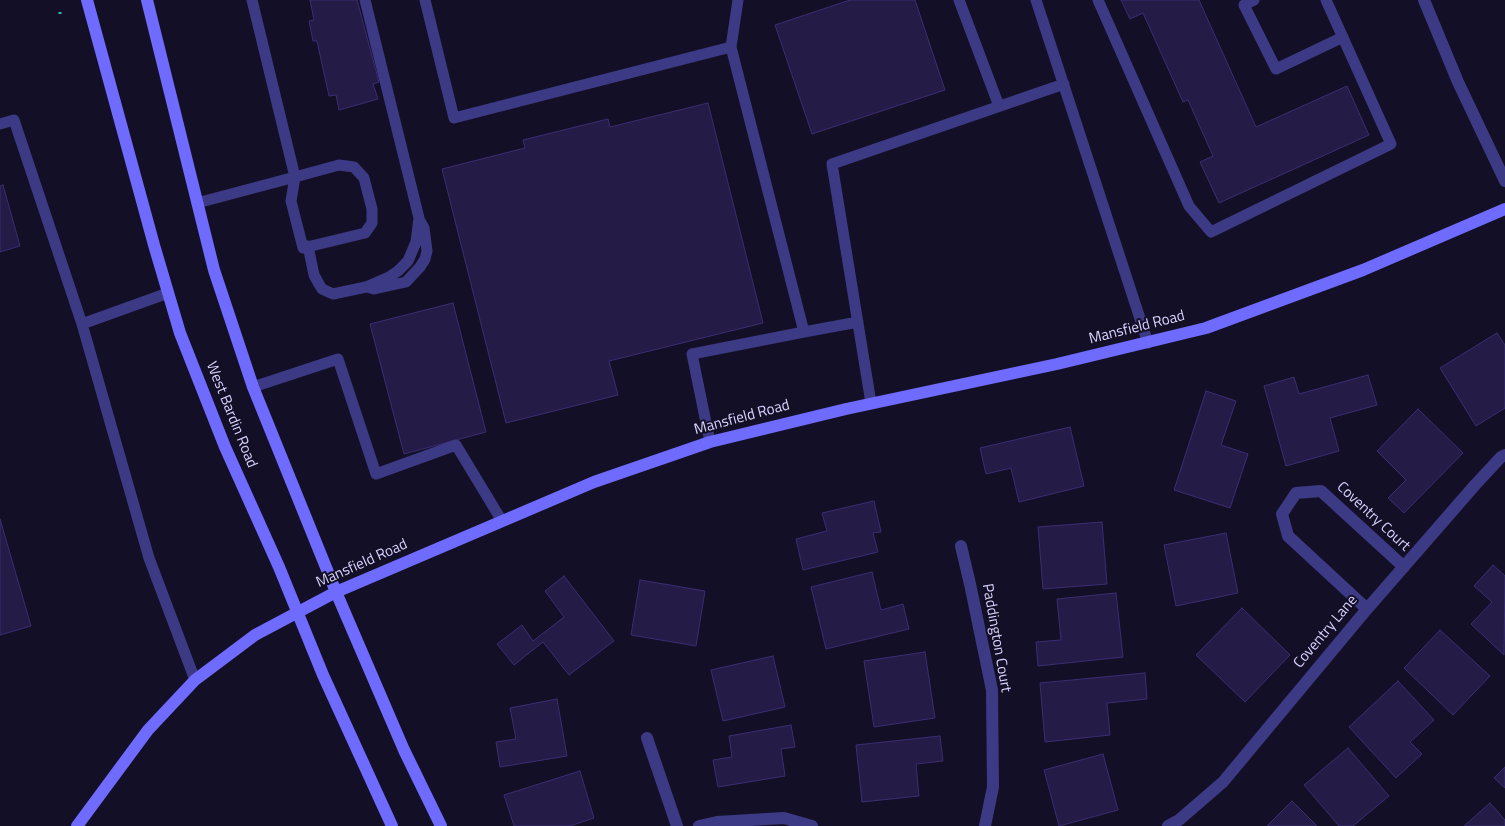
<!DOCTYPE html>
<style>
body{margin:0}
canvas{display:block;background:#130f26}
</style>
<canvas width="1505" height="826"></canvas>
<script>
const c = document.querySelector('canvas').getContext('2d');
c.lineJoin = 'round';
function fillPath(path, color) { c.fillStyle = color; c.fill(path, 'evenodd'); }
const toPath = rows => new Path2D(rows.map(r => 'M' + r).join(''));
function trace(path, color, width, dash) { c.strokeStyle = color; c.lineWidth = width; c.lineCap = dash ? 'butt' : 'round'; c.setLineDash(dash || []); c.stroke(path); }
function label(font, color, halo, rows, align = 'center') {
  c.font = font + ' "Titillium Web",sans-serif'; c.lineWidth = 4; c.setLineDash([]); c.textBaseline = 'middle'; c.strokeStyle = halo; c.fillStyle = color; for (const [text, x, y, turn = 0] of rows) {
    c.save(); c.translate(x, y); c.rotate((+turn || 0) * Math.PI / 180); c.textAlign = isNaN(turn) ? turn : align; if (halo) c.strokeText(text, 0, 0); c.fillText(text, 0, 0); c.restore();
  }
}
const building = toPath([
 [310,0,357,0,379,82,373,84,378,99,339,110,336,95,329,96,317,41,313,41,309,21,314,20,310,0],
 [850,0,915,0,945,90,812,134,775,25,850,0],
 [1121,0,1199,0,1256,127,1347,86,1369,135,1219,203,1200,162,1213,156,1188,100,1183,102,1143,13,1130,19,1121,0],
 [708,103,763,323,609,361,618,395,506,423,442,169,525,148,523,140,608,119,610,127,708,103],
 [3,185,20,246,0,252,0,186,3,185],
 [453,303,486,432,404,454,370,324,453,303],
 [1497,333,1505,345,1505,408,1476,426,1440,368,1497,333],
 [1368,375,1377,405,1330,418,1339,451,1286,466,1264,386,1294,377,1299,394,1368,375],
 [1206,391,1236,401,1221,445,1248,454,1230,508,1174,490,1206,391],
 [1418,409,1463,453,1404,513,1388,498,1406,480,1377,451,1418,409],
 [1070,427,1084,486,1019,502,1011,468,986,474,980,448,1070,427],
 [874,501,881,532,873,533,878,552,803,570,796,539,827,531,822,513,874,501],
 [0,519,31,626,0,635,0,519],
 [1102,522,1107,584,1043,589,1038,527,1102,522],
 [1226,533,1238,593,1176,606,1164,545,1226,533],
 [1493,565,1505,576,1504,655,1471,624,1492,602,1474,586,1493,565],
 [872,572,881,610,903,604,909,629,826,649,811,587,872,572],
 [564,576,614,641,569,675,543,642,514,665,497,644,522,625,533,641,564,617,545,591,564,576],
 [640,580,705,591,696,646,631,635,640,580],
 [1116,593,1123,657,1038,666,1036,642,1061,640,1057,599,1116,593],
 [1242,608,1290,655,1245,702,1196,655,1242,608],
 [1440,630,1490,676,1453,715,1404,668,1440,630],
 [925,652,935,718,874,727,864,661,925,652],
 [773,656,785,707,723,721,711,670,773,656],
 [1145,673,1147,699,1107,703,1110,735,1045,742,1040,683,1145,673],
 [1398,681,1434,720,1410,742,1422,754,1396,778,1349,727,1398,681],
 [557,699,567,756,500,767,496,742,516,739,510,708,557,699],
 [791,725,795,747,781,749,785,776,718,787,713,760,732,757,729,736,791,725],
 [940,736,943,761,916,764,919,796,862,802,856,745,940,736],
 [1348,748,1389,796,1353,826,1339,826,1304,785,1348,748],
 [1103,754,1118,810,1059,826,1044,770,1103,754],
 [1505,767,1505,788,1494,778,1505,767],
 [580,771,594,818,570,826,514,826,504,795,580,771],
 [1292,801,1317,826,1267,826,1292,801],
 [1490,803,1505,820,1505,826,1464,826,1490,803]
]);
fillPath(building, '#241b47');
trace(building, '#3b2d73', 1);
trace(toPath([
 [60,14,60,12]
]), '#2fb8b0', 3, [2.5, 4]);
trace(toPath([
 [425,0,454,118,731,47,738,0],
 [959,0,999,106],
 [1036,0,1148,343],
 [1098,0,1189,206,1211,232,1391,144,1326,0],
 [1254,0,1244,5,1276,69,1343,37],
 [731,47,804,332,858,322],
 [0,124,14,120,82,324,149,558,195,680],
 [339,165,354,167,364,178,372,209,372,223,365,233,303,248,291,201,295,177,339,165],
 [197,203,295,177,252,0],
 [308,246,314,275,319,284,322,289,333,294,366,287,389,277,398,271,408,261,416,242,419,218,365,0],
 [367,287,374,289,406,282,420,267,425,259,427,251,424,228,420,221],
 [82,324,168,293],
 [253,387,338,359,376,474,456,445,502,521],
 [871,403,832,164,1064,84],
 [710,442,692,354,804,332]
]), '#3d3a85', 11);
trace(toPath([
 [1424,0,1458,82,1505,181],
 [961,546,970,584,992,690,993,787,985,826],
 [1367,609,1288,536,1282,514,1296,493,1321,491,1404,567],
 [647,738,677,826],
 [699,826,717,822,784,818,812,826],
 [1168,826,1179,820,1223,782,1367,609,1475,485,1501,457,1505,455]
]), '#3d3a85', 12);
trace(toPath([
 [87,0,154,245,180,333,225,447,279,567,323,675,392,826],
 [147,0,214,270,253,387,336,592,404,750,441,826],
 [77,826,148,730,195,680,255,635,336,592,594,482,710,442,846,409,1057,364,1206,328,1363,270,1505,209]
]), '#6f6bff', 12);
label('15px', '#d9d4ff', '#130f26', [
 ["Mansfield Road",1137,328,-14],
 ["West Bardin Road",231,415,68],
 ["Mansfield Road",742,418,-15],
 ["Coventry Court",1373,517,43],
 ["Mansfield Road",362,564,-24],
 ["Coventry Lane",1326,632,-50],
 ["Paddington Court",996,638,80]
]);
</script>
